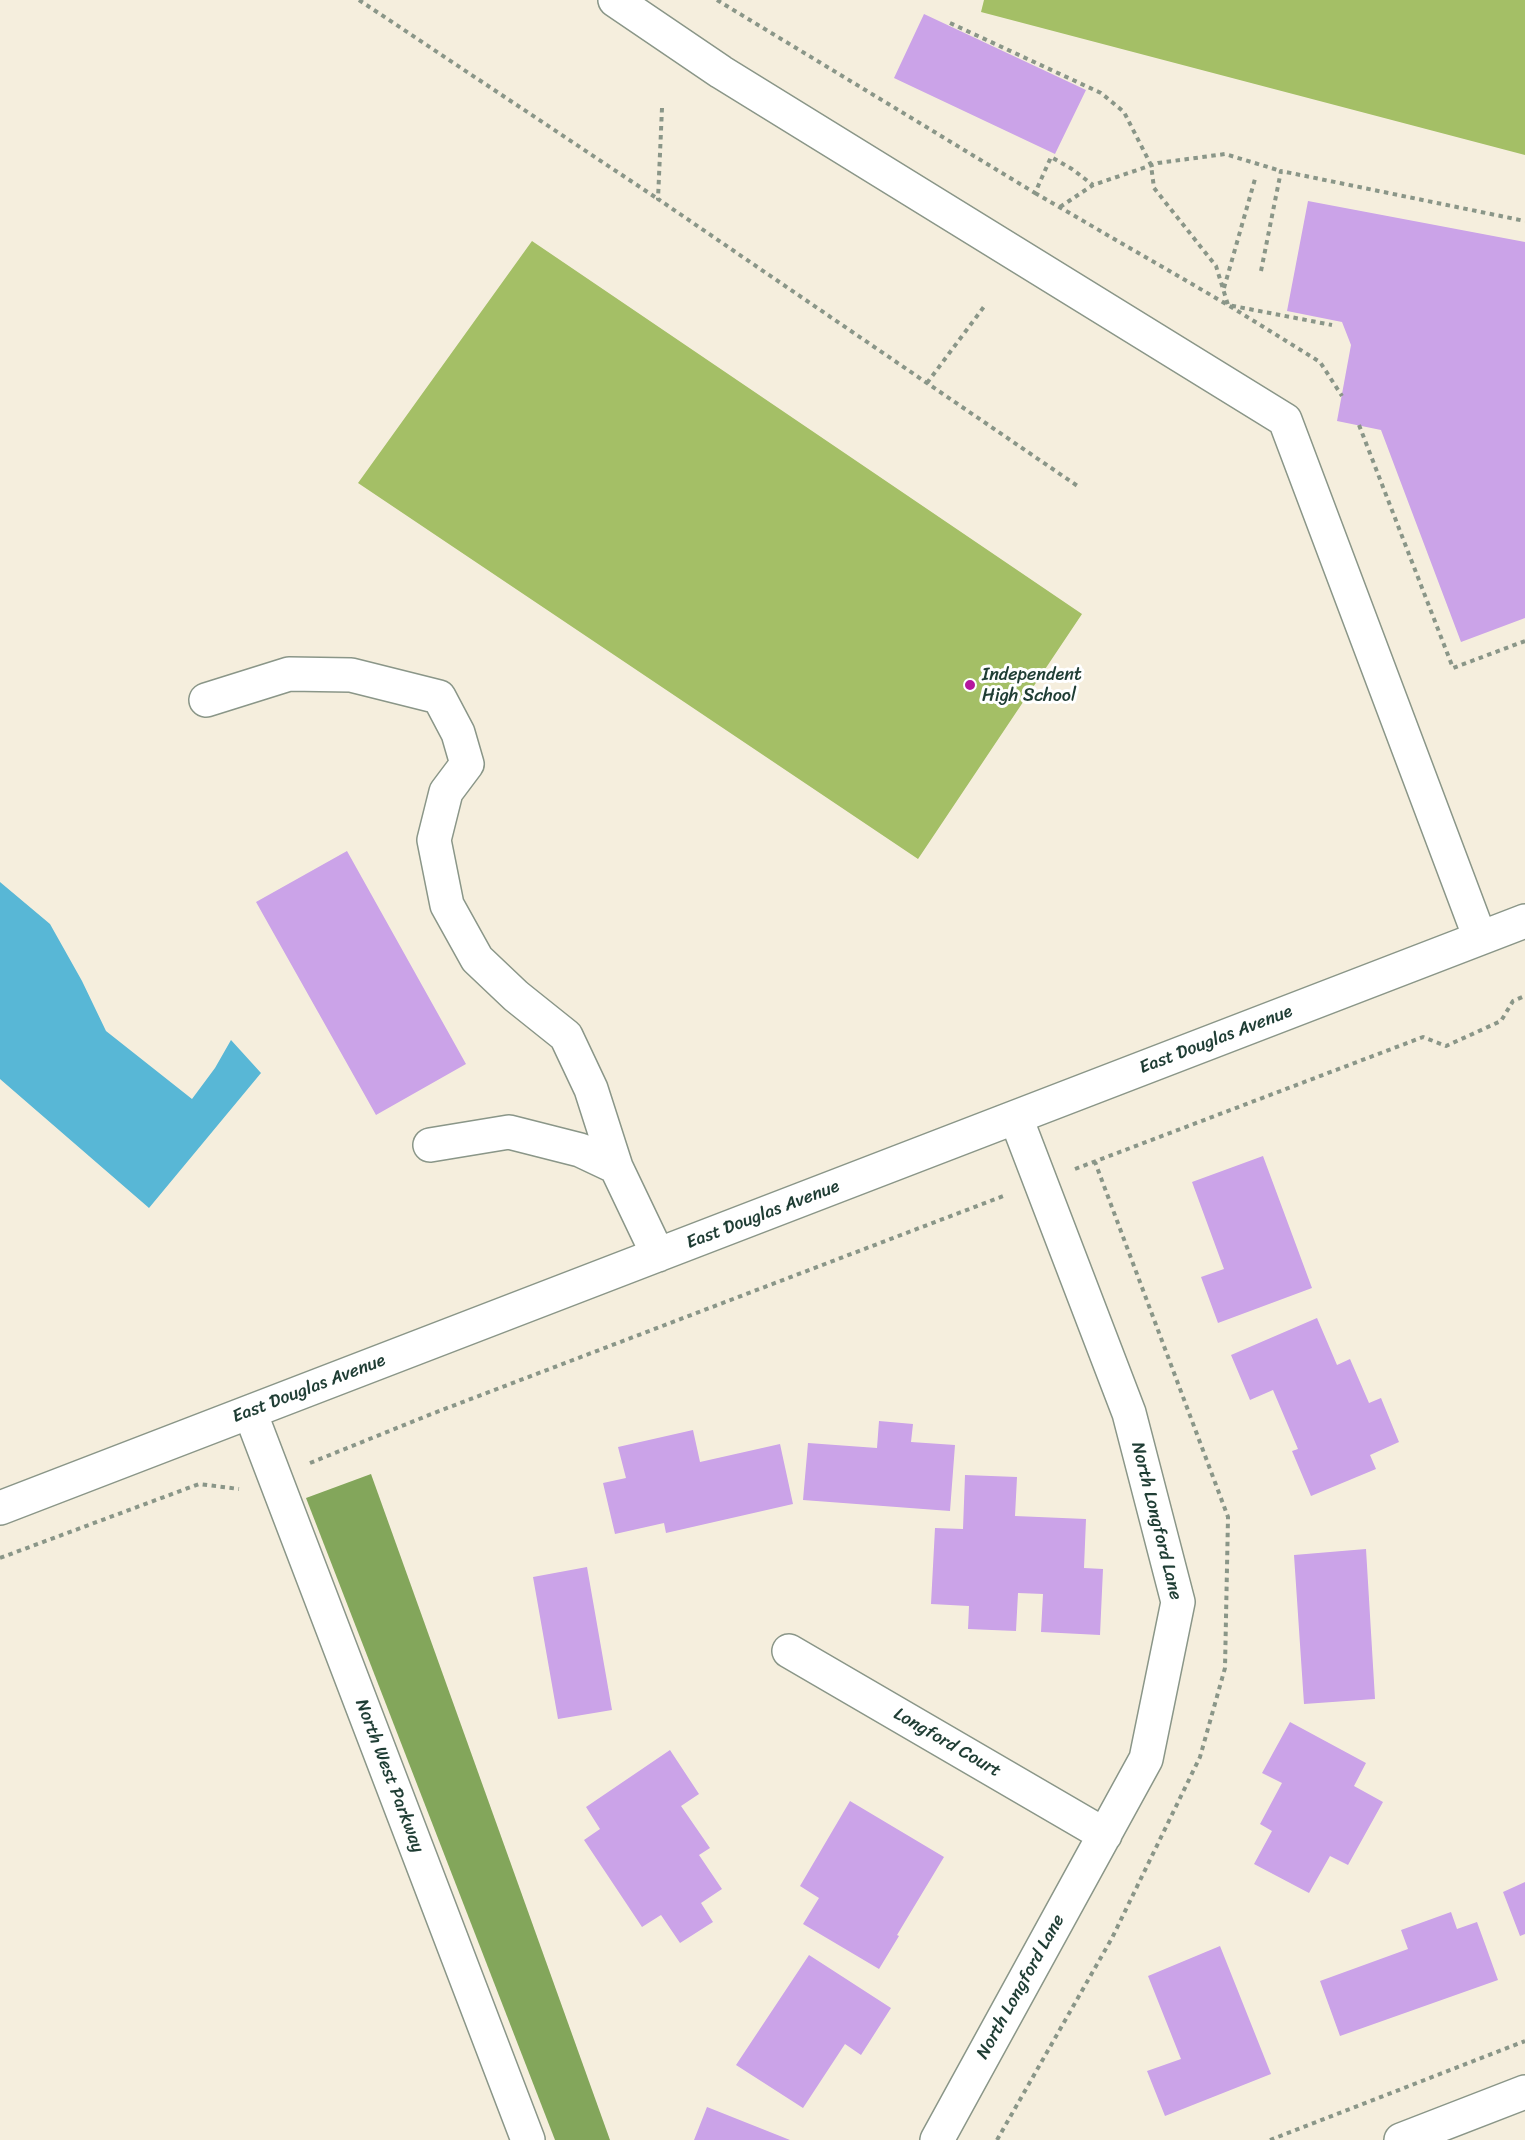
<!DOCTYPE html>
<style>
body{margin:0}
canvas{display:block;background:#f5eedd}
</style>
<canvas width="1525" height="2140"></canvas>
<script>
const c = document.querySelector('canvas').getContext('2d');
c.lineJoin = 'round';
function fillPath(path, color) { c.fillStyle = color; c.fill(path, 'evenodd'); }
const toPath = rows => new Path2D(rows.map(r => 'M' + r).join(''));
function trace(path, color, width, dash) { c.strokeStyle = color; c.lineWidth = width; c.lineCap = dash ? 'butt' : 'round'; c.setLineDash(dash || []); c.stroke(path); }
function label(font, color, halo, rows, align = 'center') {
  c.font = font + ' Sriracha,sans-serif'; c.lineWidth = 6; c.setLineDash([]); c.textBaseline = 'middle'; c.strokeStyle = halo; c.fillStyle = color; for (const [text, x, y, turn = 0] of rows) {
    c.save(); c.translate(x, y); c.rotate((+turn || 0) * Math.PI / 180); c.textAlign = isNaN(turn) ? turn : align; if (halo) c.strokeText(text, 0, 0); c.fillText(text, 0, 0); c.restore();
  }
}
fillPath(toPath([
 [984,0,1525,0,1525,155,981,12],
 [532,241,1082,614,918,859,358,483]
]), '#a4bf66');
fillPath(toPath([
 [371,1474,610,2140,555,2140,306,1498]
]), '#83a65b');
fillPath(toPath([
 [0,882,50,924,82,981,106,1031,192,1099,215,1068,231,1040,261,1073,149,1208,0,1079]
]), '#58b7d6');
fillPath(toPath([
 [924,14,1086,90,1055,154,894,78],
 [1308,201,1525,242,1525,618,1461,642,1381,430,1337,421,1351,345,1342,322,1287,311],
 [347,851,466,1064,376,1115,256,902],
 [1263,1156,1312,1288,1218,1323,1201,1277,1224,1269,1192,1182],
 [1317,1318,1337,1365,1350,1359,1369,1403,1381,1398,1399,1442,1370,1455,1376,1469,1311,1496,1292,1451,1298,1449,1273,1390,1250,1400,1231,1355],
 [879,1421,913,1424,911,1442,955,1445,950,1511,803,1500,808,1443,877,1448],
 [693,1430,700,1462,780,1444,793,1504,666,1533,664,1523,615,1534,603,1483,626,1478,618,1447],
 [965,1475,1017,1477,1015,1516,1086,1519,1084,1568,1103,1569,1100,1635,1041,1632,1043,1594,1018,1593,1016,1631,968,1629,969,1606,931,1604,935,1528,963,1529],
 [1366,1549,1375,1699,1304,1704,1294,1555],
 [587,1567,612,1710,558,1719,533,1577],
 [1290,1722,1366,1763,1354,1786,1383,1802,1348,1865,1330,1856,1309,1893,1254,1864,1272,1831,1260,1824,1282,1783,1262,1773],
 [670,1750,699,1794,681,1806,710,1848,699,1855,722,1889,701,1903,713,1922,680,1943,661,1915,642,1927,584,1840,600,1829,586,1807],
 [850,1801,944,1857,897,1935,899,1936,879,1969,803,1924,819,1898,800,1886],
 [1525,1882,1525,1934,1520,1936,1503,1892],
 [1451,1912,1457,1929,1477,1922,1498,1980,1340,2036,1320,1981,1408,1949,1401,1930],
 [1220,1946,1271,2074,1165,2116,1147,2071,1181,2059,1148,1976],
 [809,1955,891,2008,861,2055,845,2044,803,2108,736,2065],
 [707,2107,790,2140,694,2140]
]), '#cba3e8');
const minor = toPath([
 [615,0,721,72,1285,420,1480,938],
 [206,700,289,674,351,675,439,697,458,733,467,764,446,792,434,840,447,905,477,959,516,996,566,1036,591,1089,616,1167],
 [430,1145,509,1132,580,1150,616,1167,658,1255],
 [250,1412,528,2140],
 [0,1508,1525,921],
 [789,1651,1105,1835],
 [937,2140,1146,1759,1178,1602,1129,1413,1016,1118],
 [1401,2140,1525,2092]
]);
trace(minor, '#8a9688', 36);
trace(toPath([
 [359,0,658,199],
 [717,0,1035,193,1051,157,1072,169,1093,185],
 [950,23,1101,93,1124,112,1151,165,1154,188,1216,266,1228,305,1332,325],
 [662,108,658,199,1079,487],
 [1035,193,1228,305,1320,362,1342,396],
 [1060,207,1093,185,1158,163,1225,154,1281,171],
 [1261,271,1281,171,1525,221],
 [1224,288,1255,179],
 [927,383,986,304],
 [1359,425,1453,668,1525,641],
 [1075,1169,1423,1037,1446,1046,1501,1021,1513,1001,1525,996],
 [310,1463,434,1413,1006,1195],
 [0,1558,199,1484,239,1489],
 [997,2140,1112,1938,1200,1757,1225,1668,1228,1517,1095,1162],
 [1270,2140,1525,2041]
]), '#8a9688', 4, [4.5, 4.5]);
trace(minor, '#fff', 33);
for (const [x, y, r, color] of [
 [970,685,6,"#b5179e"]
]) { const dot = new Path2D(); dot.arc(x, y, r, 0, 2 * Math.PI); c.fillStyle = color; c.fill(dot); trace(dot, '#fff', 2); }
label('18px', '#1f3d34', '#fff', [
 ["Independent",982,675],
 ["High School",982,696]
], 'left');
label('18px', '#1f3d34', '#fff', [
 ["East Douglas Avenue",1216,1040,-21],
 ["East Douglas Avenue",763,1215,-21],
 ["East Douglas Avenue",309,1389,-21],
 ["North Longford Lane",1156,1521,76],
 ["Longford Court",947,1743,30],
 ["North West Parkway",389,1776,69],
 ["North Longford Lane",1021,1987,-61]
]);
</script>
